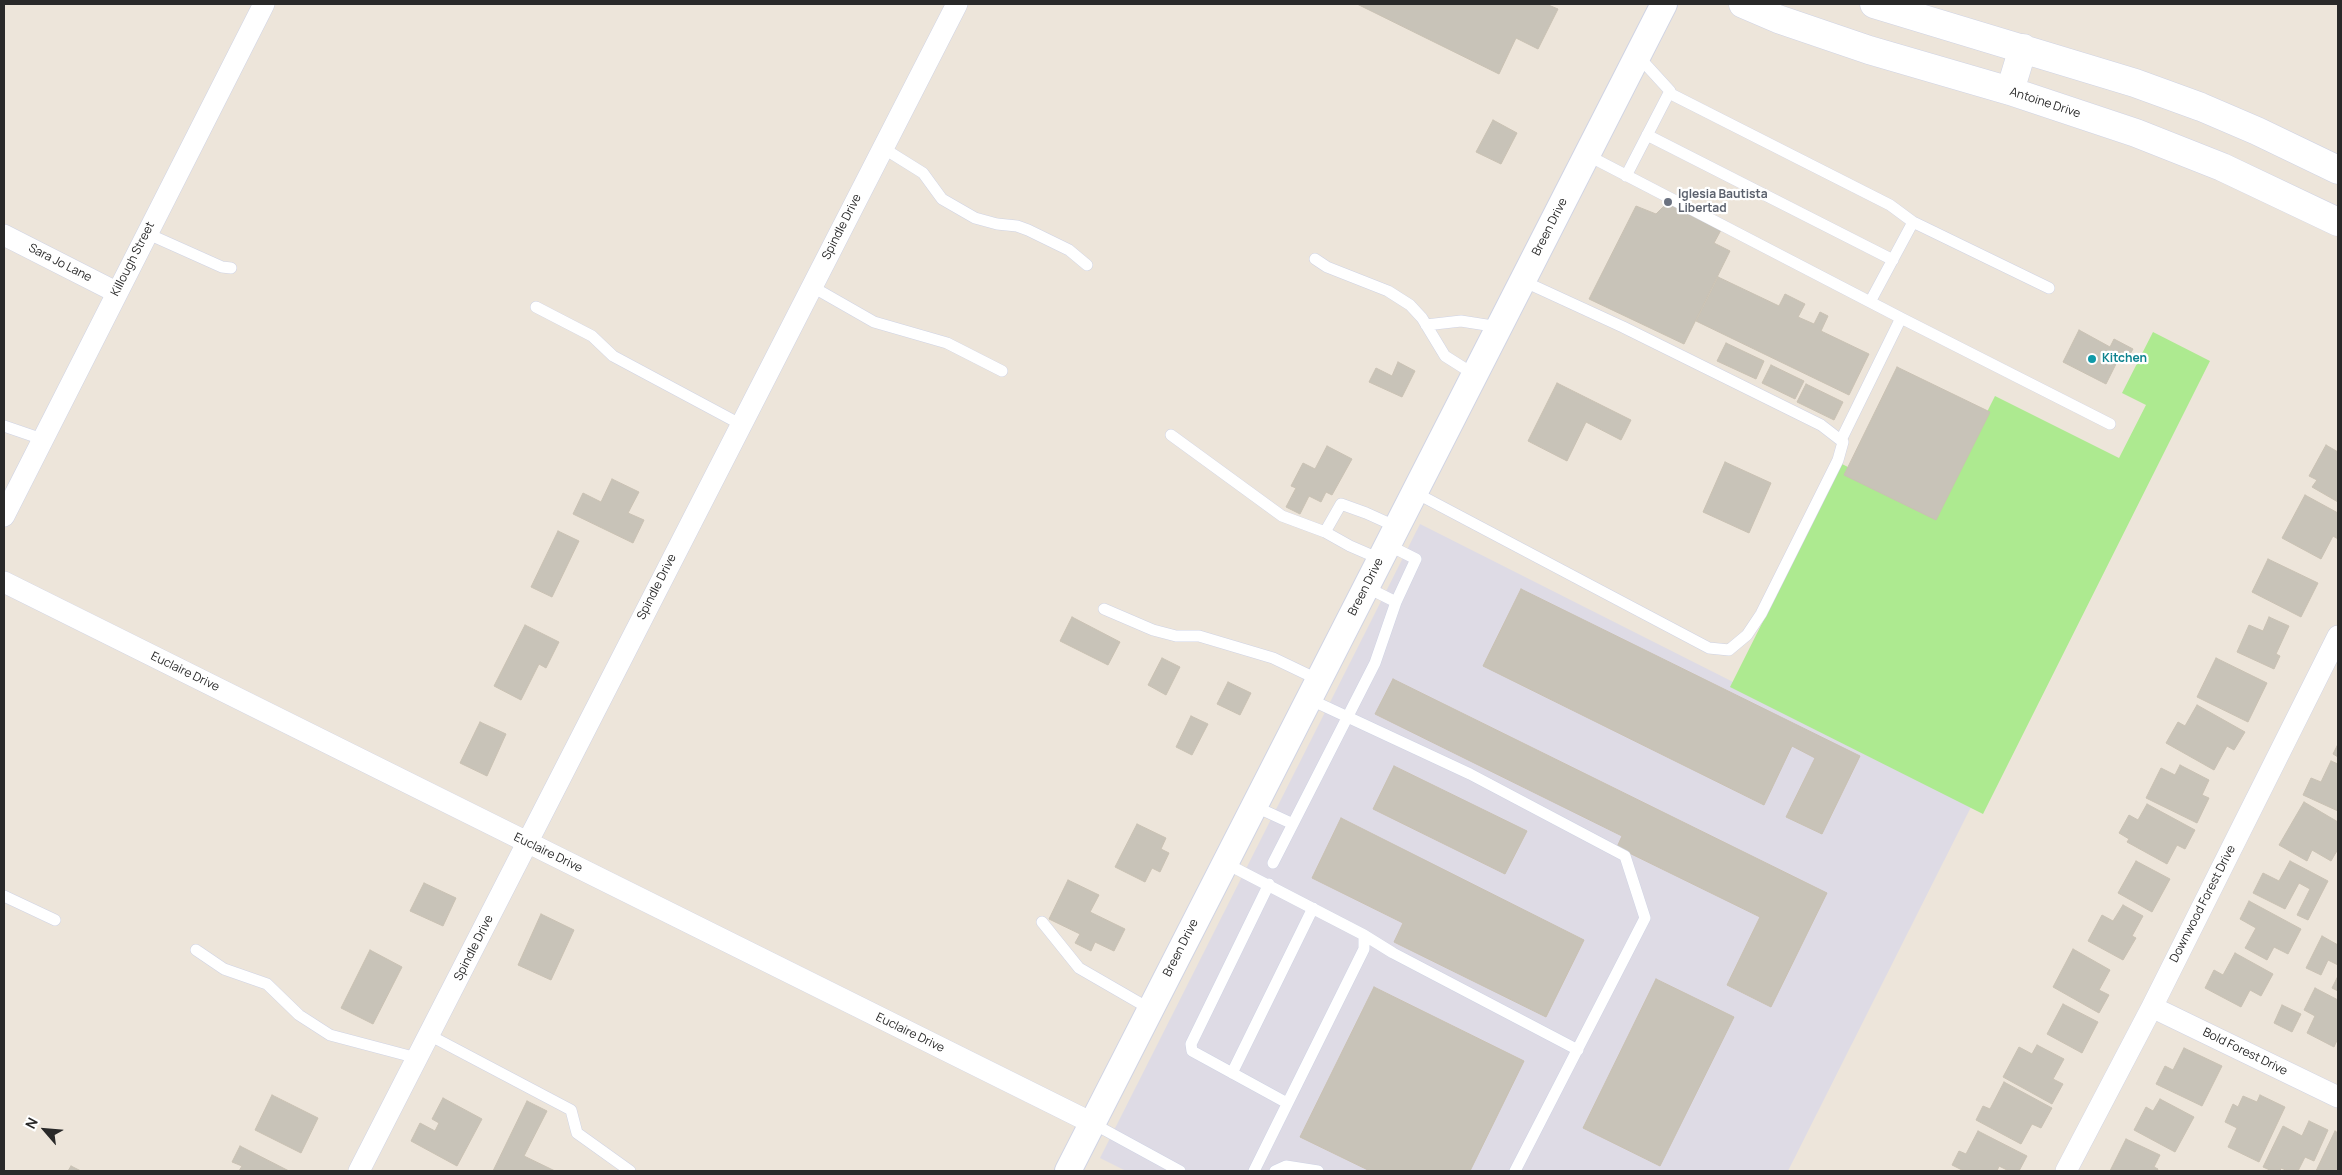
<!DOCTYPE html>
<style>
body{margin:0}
#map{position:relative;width:2342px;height:1175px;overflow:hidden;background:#ede5da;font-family:Manrope,sans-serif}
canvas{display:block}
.frame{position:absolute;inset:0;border:5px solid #292929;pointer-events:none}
.north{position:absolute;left:20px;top:1105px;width:50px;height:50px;-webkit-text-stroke:4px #fff;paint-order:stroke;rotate:297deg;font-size:14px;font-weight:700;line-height:20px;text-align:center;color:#292929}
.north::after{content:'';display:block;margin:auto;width:18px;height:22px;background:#292929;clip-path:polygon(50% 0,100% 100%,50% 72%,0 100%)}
</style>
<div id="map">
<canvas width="2342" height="1175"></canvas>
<div class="frame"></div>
<div class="north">N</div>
</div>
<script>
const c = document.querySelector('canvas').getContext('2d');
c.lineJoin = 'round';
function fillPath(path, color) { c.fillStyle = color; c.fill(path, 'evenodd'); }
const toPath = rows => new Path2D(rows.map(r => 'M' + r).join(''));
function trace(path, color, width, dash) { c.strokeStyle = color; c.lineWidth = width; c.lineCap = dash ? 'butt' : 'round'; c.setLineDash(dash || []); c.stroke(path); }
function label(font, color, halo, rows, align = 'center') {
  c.font = font + ' Manrope,sans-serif'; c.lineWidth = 4.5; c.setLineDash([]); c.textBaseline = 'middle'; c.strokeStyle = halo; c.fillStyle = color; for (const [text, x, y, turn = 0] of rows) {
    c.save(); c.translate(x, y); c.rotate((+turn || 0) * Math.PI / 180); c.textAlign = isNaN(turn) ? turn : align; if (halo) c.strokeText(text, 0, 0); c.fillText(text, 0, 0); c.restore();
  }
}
fillPath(toPath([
 [1420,524,1973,803,1788,1171,1126,1171,1100,1158]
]), '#dedbe5');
fillPath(toPath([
 [2153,332,2210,361,1983,814,1730,687,1842,464,1937,512,1995,396,2119,458,2146,405,2122,393]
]), '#adea90');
const building = toPath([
 [1357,4,1546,4,1558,9,1538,49,1516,38,1499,74,1357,4],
 [1493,120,1517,133,1501,164,1476,152,1493,120],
 [1668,202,1721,230,1714,243,1730,251,1684,344,1589,299,1636,206,1656,214,1668,202],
 [1718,277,1779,306,1785,294,1805,304,1798,317,1814,324,1820,312,1828,316,1821,331,1869,354,1849,395,1696,321,1718,277],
 [2079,330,2110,347,2114,339,2133,349,2129,356,2122,352,2106,384,2063,362,2079,330],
 [1726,343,1764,361,1756,379,1717,361,1726,343],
 [1398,362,1415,371,1402,397,1369,382,1376,368,1392,376,1398,362],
 [1771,365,1804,381,1795,399,1762,383,1771,365],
 [1897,367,1990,412,1936,520,1844,475,1897,367],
 [1557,383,1631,420,1621,440,1586,422,1567,461,1528,441,1557,383],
 [1806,384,1843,402,1834,420,1797,402,1806,384],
 [2326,445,2338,452,2338,502,2312,487,2317,480,2309,476,2326,445],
 [1327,446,1352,459,1332,495,1326,492,1321,502,1309,496,1300,514,1286,507,1296,488,1291,486,1303,463,1315,469,1327,446],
 [1725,462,1771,483,1749,533,1703,512,1725,462],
 [612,479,639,492,628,513,644,520,633,543,573,514,583,493,601,502,612,479],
 [2305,495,2338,513,2338,539,2333,536,2321,559,2282,538,2305,495],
 [558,531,579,541,552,597,531,587,558,531],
 [2268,559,2318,583,2301,617,2252,592,2268,559],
 [1521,589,1860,756,1822,834,1786,817,1815,758,1792,746,1764,805,1483,666,1521,589],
 [1072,617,1120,642,1108,665,1060,641,1072,617],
 [2269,617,2289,626,2276,654,2280,656,2274,669,2237,652,2249,625,2263,631,2269,617],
 [525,625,559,642,546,668,539,664,521,700,494,686,525,625],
 [1162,658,1180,667,1166,695,1148,685,1162,658],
 [2216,658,2267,683,2248,722,2197,697,2216,658],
 [1393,679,1827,893,1771,1007,1727,985,1760,917,1617,847,1622,836,1375,714,1393,679],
 [1228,682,1251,693,1240,715,1217,704,1228,682],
 [2197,705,2245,732,2234,750,2227,746,2214,770,2166,743,2178,722,2185,726,2197,705],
 [1191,716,1208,724,1192,755,1176,747,1191,716],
 [480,722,506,734,487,776,460,763,480,722],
 [2338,744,2338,757,2333,754,2338,744],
 [2331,761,2338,764,2338,811,2303,795,2311,778,2321,782,2331,761],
 [2180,765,2209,780,2202,795,2209,798,2197,823,2146,798,2161,768,2175,775,2180,765],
 [1394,766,1527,831,1505,874,1373,809,1394,766],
 [2304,802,2338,822,2338,849,2331,861,2312,850,2307,861,2279,845,2304,802],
 [2147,804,2195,830,2185,849,2177,845,2167,864,2127,842,2129,839,2119,833,2129,815,2138,820,2147,804],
 [1341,818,1584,940,1546,1017,1394,942,1403,923,1312,878,1341,818],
 [1137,824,1166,838,1161,849,1169,853,1160,872,1152,868,1145,882,1115,867,1137,824],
 [2136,861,2170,879,2152,912,2118,893,2136,861],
 [2290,861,2328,881,2308,920,2297,915,2310,889,2299,883,2285,909,2253,893,2263,873,2279,881,2290,861],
 [1068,880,1099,895,1090,912,1125,929,1114,951,1095,942,1091,951,1075,943,1080,934,1049,919,1068,880],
 [424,883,456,898,443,926,410,911,424,883],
 [2249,901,2301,929,2288,954,2274,947,2267,960,2245,948,2256,928,2240,919,2249,901],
 [2123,905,2143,916,2132,936,2136,938,2123,960,2088,941,2102,915,2113,921,2123,905],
 [541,914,574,930,551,980,518,965,541,914],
 [2322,936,2338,945,2338,965,2328,960,2321,975,2306,968,2322,936],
 [2073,949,2110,970,2099,990,2109,995,2099,1013,2053,987,2073,949],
 [370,950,402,967,373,1024,341,1008,370,950],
 [2235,953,2273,974,2261,996,2250,990,2241,1007,2205,988,2214,970,2223,975,2235,953],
 [2338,976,2338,991,2332,988,2338,976],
 [1656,979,1734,1017,1660,1166,1583,1128,1656,979],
 [1374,987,1524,1061,1470,1171,1370,1171,1300,1137,1374,987],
 [2315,988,2338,1000,2338,1038,2334,1047,2307,1033,2315,1016,2304,1010,2315,988],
 [2063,1004,2098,1022,2082,1053,2047,1034,2063,1004],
 [2282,1005,2301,1014,2292,1032,2274,1023,2282,1005],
 [2037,1045,2064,1059,2053,1079,2063,1084,2052,1104,2003,1077,2019,1047,2032,1054,2037,1045],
 [2184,1048,2222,1066,2202,1106,2156,1084,2165,1066,2173,1070,2184,1048],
 [2004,1082,2052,1108,2041,1128,2032,1124,2021,1144,1976,1120,1983,1106,1990,1109,2004,1082],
 [272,1095,318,1118,301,1153,255,1130,272,1095],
 [2260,1095,2285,1107,2259,1162,2228,1147,2237,1128,2225,1122,2233,1104,2238,1107,2243,1096,2257,1102,2260,1095],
 [443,1098,482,1119,457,1166,411,1141,420,1123,435,1131,439,1123,432,1119,443,1098],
 [2160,1099,2194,1117,2175,1152,2134,1130,2146,1107,2153,1111,2160,1099],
 [527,1101,547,1111,524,1156,555,1171,493,1171,527,1101],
 [2309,1121,2328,1130,2314,1161,2305,1157,2298,1171,2288,1171,2281,1168,2280,1171,2272,1171,2263,1167,2283,1126,2302,1136,2309,1121],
 [1978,1131,2027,1156,2019,1171,2009,1171,1999,1166,1997,1171,1964,1171,1952,1165,1959,1151,1966,1154,1978,1131],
 [2335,1131,2338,1133,2338,1171,2316,1171,2335,1131],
 [2126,1139,2160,1155,2154,1167,2158,1169,2157,1171,2110,1171,2126,1139],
 [240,1146,289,1171,239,1171,242,1166,232,1162,240,1146],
 [71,1166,81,1171,68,1171,71,1166]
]);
fillPath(building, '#c8c3b8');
trace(building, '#c9c1b3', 1);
const service = toPath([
 [1669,93,1890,205,1913,222,2049,288],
 [1647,135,1893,260],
 [883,148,923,173,942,199,975,218,997,224,1017,226,1028,230,1069,250,1087,265],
 [1587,155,1901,318],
 [1626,176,1670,91,1638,56],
 [146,233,222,267,231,268],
 [1315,259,1327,267,1388,291,1410,305,1422,318,1445,356,1475,375],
 [811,286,874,322,947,343,1002,371],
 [1870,302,1913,222],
 [536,307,592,336,613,356,740,424],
 [1426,325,1461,321,1499,327],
 [4,426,42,439],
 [1171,435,1282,516,1325,532],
 [1841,440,1901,318,2110,424],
 [1414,492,1709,648,1729,650,1747,635,1761,614,1838,460,1843,442,1821,425,1623,327,1523,281],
 [1380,559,1350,546,1325,532,1341,504,1366,513,1397,527],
 [1366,587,1396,602],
 [1104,609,1153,630,1176,636,1199,636,1273,658,1319,680],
 [1309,699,1470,774,1625,856,1645,918,1515,1171],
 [1254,806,1293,824],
 [1225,863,1364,935,1364,949,1254,1171],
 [1273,863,1375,663,1396,602,1416,559,1388,545],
 [1269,884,1191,1044,1192,1051,1287,1103],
 [4,896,55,920],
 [1042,922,1079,968,1150,1009],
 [1364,935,1393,953,1578,1050],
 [196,950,224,969,267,984,299,1015,330,1035,417,1058],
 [429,1035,571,1110,577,1133,630,1171],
 [1232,1073,1313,908],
 [1092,1123,1180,1171],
 [1275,1171,1286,1166,1318,1171]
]);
const minor = toPath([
 [4,235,116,292],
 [4,516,264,4],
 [4,582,1092,1123],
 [2152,1007,2338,1097],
 [359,1171,957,4],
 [2066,1171,2152,1007,2338,636]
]);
const tertiary = toPath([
 [1068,1171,1664,4]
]);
const secondary = toPath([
 [1743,4,1778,19,1869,50,2010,91,2136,133,2222,167,2338,222],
 [1874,4,2135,83,2201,107,2257,131,2338,170],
 [2010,91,2023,48]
]);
trace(service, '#cfd3e4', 12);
trace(minor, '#cfd3e4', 22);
trace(tertiary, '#cfd3e4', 28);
trace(secondary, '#cfd3e4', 29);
trace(service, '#fff', 11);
trace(minor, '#fff', 21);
trace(tertiary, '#fff', 26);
trace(secondary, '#fff', 28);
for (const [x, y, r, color] of [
 [1668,202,5,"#6b7280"],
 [2092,359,5,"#0f9aa8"]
]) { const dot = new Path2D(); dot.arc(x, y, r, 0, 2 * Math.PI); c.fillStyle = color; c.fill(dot); trace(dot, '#fff', 2); }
label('12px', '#292929', '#fff', [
 ["Antoine Drive",2045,103,18],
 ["Spindle Drive",842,227,-63],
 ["Breen Drive",1550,227,-63],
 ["Killough Street",133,259,-63],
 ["Sara Jo Lane",60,263,27],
 ["Spindle Drive",657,587,-63],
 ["Breen Drive",1366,587,-63],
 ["Euclaire Drive",185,672,26],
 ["Euclaire Drive",548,853,26],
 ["Downwood Forest Drive",2203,904,-63],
 ["Spindle Drive",474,948,-63],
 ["Breen Drive",1181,948,-63],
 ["Euclaire Drive",910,1033,26],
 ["Bold Forest Drive",2245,1052,26]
]);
label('bold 12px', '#5b616d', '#fff', [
 ["Iglesia Bautista",1678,195],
 ["Libertad",1678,209]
], 'left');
label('bold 12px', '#0d838f', '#fff', [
 ["Kitchen",2102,359]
], 'left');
</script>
